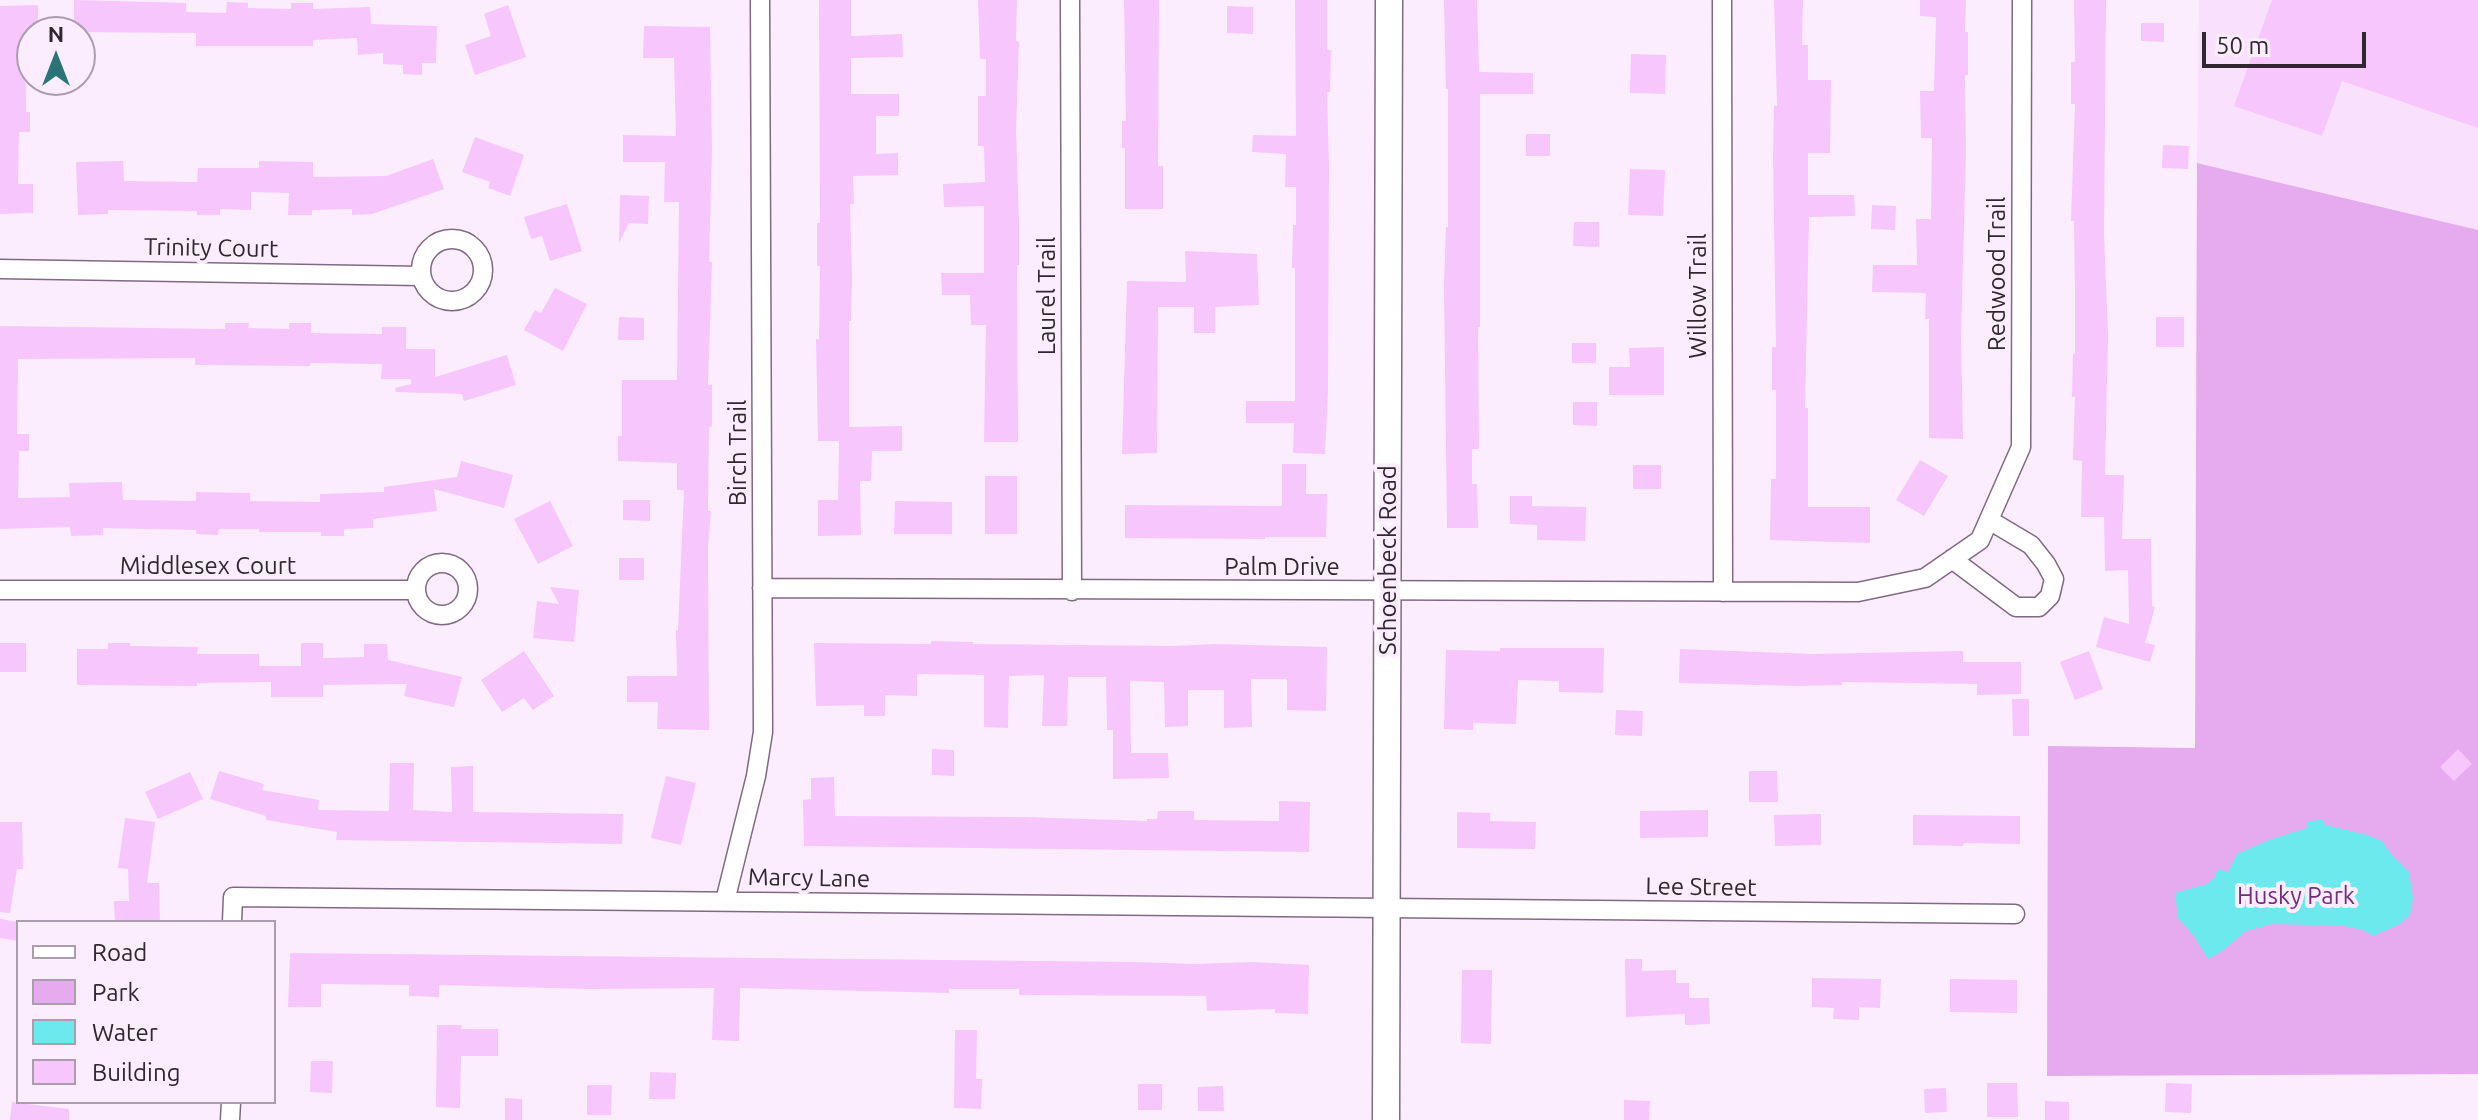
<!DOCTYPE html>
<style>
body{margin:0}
#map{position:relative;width:2478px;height:1120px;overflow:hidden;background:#fcedfe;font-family:Ubuntu,sans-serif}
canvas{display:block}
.legend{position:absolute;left:16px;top:920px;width:260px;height:184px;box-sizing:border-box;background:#fcedfe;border:2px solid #aa9eac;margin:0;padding:10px 14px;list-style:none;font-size:24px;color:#302731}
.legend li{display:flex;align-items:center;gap:16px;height:40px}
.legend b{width:40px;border:2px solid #aa9eac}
.north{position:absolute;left:16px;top:16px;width:80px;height:80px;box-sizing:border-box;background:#fcedfe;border:2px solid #aa9eac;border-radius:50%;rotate:0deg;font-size:22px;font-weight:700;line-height:32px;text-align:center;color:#302731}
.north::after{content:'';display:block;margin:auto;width:28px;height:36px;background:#2a7476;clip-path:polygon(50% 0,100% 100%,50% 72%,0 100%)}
.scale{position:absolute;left:2202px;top:32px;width:164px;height:36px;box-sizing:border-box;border:4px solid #302731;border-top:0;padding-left:10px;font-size:24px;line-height:28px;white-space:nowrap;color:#302731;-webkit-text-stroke:6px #fcedfe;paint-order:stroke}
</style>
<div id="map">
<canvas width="2478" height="1120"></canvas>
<ul class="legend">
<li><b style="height:10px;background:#fff"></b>Road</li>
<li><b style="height:22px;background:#e6abef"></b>Park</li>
<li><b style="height:22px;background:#6be9ed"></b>Water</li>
<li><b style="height:22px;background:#f6c6fd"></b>Building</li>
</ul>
<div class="north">N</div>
<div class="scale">50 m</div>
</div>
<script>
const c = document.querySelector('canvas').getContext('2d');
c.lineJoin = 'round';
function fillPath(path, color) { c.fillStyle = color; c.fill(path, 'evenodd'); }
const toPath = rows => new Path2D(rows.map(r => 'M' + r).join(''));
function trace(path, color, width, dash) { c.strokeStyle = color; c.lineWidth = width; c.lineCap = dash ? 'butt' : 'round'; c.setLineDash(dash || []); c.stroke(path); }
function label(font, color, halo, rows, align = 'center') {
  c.font = font + ' Ubuntu,sans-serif'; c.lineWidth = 8; c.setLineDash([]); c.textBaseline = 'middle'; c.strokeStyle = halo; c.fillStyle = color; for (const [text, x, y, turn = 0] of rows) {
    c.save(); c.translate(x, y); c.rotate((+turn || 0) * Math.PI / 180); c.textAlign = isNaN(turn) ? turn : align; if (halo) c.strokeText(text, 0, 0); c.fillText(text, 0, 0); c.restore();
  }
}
fillPath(toPath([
 [2199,0,2478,0,2478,230,2197,163]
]), '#f9e0fc');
fillPath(toPath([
 [2197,163,2478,230,2478,1074,2047,1076,2048,746,2195,748]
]), '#e6abef');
fillPath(toPath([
 [2322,819,2326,825,2367,835,2382,841,2391,854,2409,872,2413,898,2410,915,2400,924,2373,936,2363,930,2344,926,2273,924,2246,931,2221,952,2208,959,2194,936,2178,918,2175,893,2207,884,2215,877,2215,873,2220,869,2228,872,2237,854,2269,840,2307,828,2307,822]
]), '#6be9ed');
fillPath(toPath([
 [74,0,186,3,186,12,226,13,227,2,248,3,248,8,291,9,291,3,313,3,313,9,370,7,371,24,437,26,436,63,422,63,422,75,403,74,403,65,383,64,383,53,358,55,357,38,313,40,313,46,196,46,196,33,74,32],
 [819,0,851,0,851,36,902,34,903,57,851,58,851,94,899,94,899,116,876,116,876,154,898,153,898,175,853,176,854,204,850,204,852,276,851,321,849,321,849,427,902,426,902,451,872,451,871,481,860,481,861,535,818,536,818,500,838,500,839,441,818,441,816,339,819,339,820,266,817,266,817,223,820,223],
 [978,0,1017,0,1016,41,1019,42,1016,130,1019,223,1019,265,1017,265,1018,442,984,442,986,325,971,325,970,295,942,295,941,273,984,273,984,206,944,207,943,184,985,182,984,146,978,146,978,96,986,96,986,59,980,59],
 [1124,0,1159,0,1158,166,1163,166,1163,209,1125,209,1125,148,1122,148,1122,121,1126,121],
 [1295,0,1327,0,1327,50,1331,50,1330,92,1327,92,1329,167,1328,390,1325,454,1293,453,1294,423,1246,423,1246,401,1295,401,1295,268,1292,268,1293,225,1296,225,1296,187,1285,187,1286,154,1252,152,1253,135,1296,136],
 [1444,0,1477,0,1479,72,1533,73,1533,94,1480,94,1480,327,1478,327,1479,449,1472,449,1472,484,1477,484,1478,528,1447,528,1444,285,1446,227,1448,227,1448,89,1446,89],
 [1774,0,1803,0,1802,45,1808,45,1808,80,1831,80,1830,153,1808,153,1808,195,1854,195,1855,216,1809,217,1805,408,1808,408,1808,507,1870,507,1870,543,1770,540,1771,479,1776,479,1776,390,1772,390,1772,347,1776,347,1773,158,1774,106,1777,106],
 [1920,0,1966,0,1965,32,1968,32,1968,75,1965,75,1966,152,1961,337,1963,439,1929,438,1929,319,1925,319,1926,293,1872,292,1873,265,1917,265,1916,219,1931,219,1932,138,1921,138,1920,91,1934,91,1936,17,1920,16],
 [2074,0,2106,0,2104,234,2108,335,2105,475,2124,475,2122,539,2151,539,2152,606,2155,607,2145,643,2155,645,2150,662,2096,647,2104,617,2129,624,2128,570,2105,571,2104,517,2081,517,2082,461,2073,460,2075,397,2072,397,2073,354,2075,354,2075,295,2074,221,2071,221,2075,104,2071,104,2071,62,2075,62],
 [2272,0,2478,0,2478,128,2342,81,2322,136,2234,106],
 [38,5,38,32,32,32,32,38,25,38,26,112,30,112,30,132,19,132,18,184,33,184,33,213,0,214,0,6],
 [508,5,526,57,475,75,465,45,491,36,484,14],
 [1227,6,1253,7,1253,34,1227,33],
 [2141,23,2164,23,2164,42,2141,41],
 [644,26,710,27,712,150,709,262,712,262,708,385,712,385,712,426,709,427,708,511,711,511,708,547,709,730,657,729,658,702,627,702,627,676,677,676,676,630,678,630,684,490,677,490,677,463,618,461,618,436,622,436,622,380,677,380,679,202,664,202,665,162,623,162,623,135,676,136,674,58,643,58],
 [1631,54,1666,55,1665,94,1630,93],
 [1526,134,1550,134,1550,156,1526,156],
 [475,137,524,155,510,196,488,188,490,182,462,172],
 [2163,145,2189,146,2188,169,2162,168],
 [433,159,444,189,372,214,352,215,352,209,312,210,312,215,288,215,289,193,251,192,251,210,220,209,220,215,197,215,197,211,108,210,108,214,78,215,76,162,123,161,124,181,197,182,198,168,259,168,259,161,313,162,313,177,386,176],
 [1630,169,1665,170,1663,216,1628,215],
 [620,195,649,196,648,224,629,223,619,243],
 [567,204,582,251,550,261,542,236,531,239,524,217],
 [1872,205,1896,206,1895,230,1871,229],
 [1574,222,1599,222,1599,247,1573,246],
 [1185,251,1257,254,1259,305,1215,307,1215,333,1194,333,1194,307,1158,307,1157,453,1122,454,1127,281,1186,282],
 [555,288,587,304,563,351,524,330,535,310,541,313],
 [619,317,644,318,644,340,618,340],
 [2156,317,2184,317,2184,347,2156,347],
 [225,323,249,323,248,328,289,329,289,323,311,323,311,333,382,334,382,327,406,327,406,349,435,349,435,377,507,355,516,385,464,401,462,394,396,392,395,388,411,384,411,379,381,379,382,364,310,363,310,366,195,365,195,358,18,359,17,434,29,434,29,451,19,451,18,498,70,497,69,483,122,482,123,500,196,501,196,492,250,493,250,501,320,502,320,494,384,492,384,487,457,477,461,461,513,475,504,508,434,489,437,511,373,519,373,528,344,529,344,536,321,536,321,532,259,532,259,529,219,529,218,535,196,534,196,530,103,528,103,535,71,536,70,527,0,529,0,326,225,329],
 [1572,343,1596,343,1596,363,1572,363],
 [1664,347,1664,395,1609,395,1609,367,1630,367,1629,348],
 [1573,402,1597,402,1597,426,1573,425],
 [1920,460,1948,476,1924,516,1896,500],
 [1282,464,1306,464,1306,494,1327,494,1326,537,1265,537,1265,539,1125,538,1125,505,1282,506],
 [1633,465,1661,465,1661,489,1633,489],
 [985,476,1017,476,1017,534,985,534],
 [1510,496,1532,496,1532,506,1586,507,1585,541,1537,540,1537,525,1510,524],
 [623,500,650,500,650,521,623,520],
 [550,501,573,546,538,564,514,519],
 [895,501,952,502,952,534,894,534],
 [619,558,644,558,644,580,619,580],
 [550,587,579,590,574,642,533,638,537,601,559,604],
 [931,641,973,642,973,644,1173,646,1215,644,1327,647,1326,711,1287,710,1287,679,1251,679,1252,727,1224,728,1224,690,1188,690,1188,726,1165,727,1164,682,1130,681,1131,753,1168,753,1169,778,1113,779,1113,730,1107,730,1106,677,1068,677,1067,726,1042,726,1044,675,1009,676,1008,728,984,727,984,675,917,674,917,696,885,695,885,716,864,716,864,705,816,706,814,643,931,644],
 [0,643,26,643,26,672,0,672],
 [108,643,130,643,130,646,198,647,197,654,259,654,259,666,301,666,301,643,323,643,323,658,364,657,364,644,387,644,388,660,462,677,454,707,404,696,407,684,323,685,323,697,271,697,271,682,197,683,197,686,77,685,77,649,108,649],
 [1500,648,1604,648,1603,693,1559,692,1559,681,1518,680,1516,724,1473,723,1473,730,1444,729,1446,650,1500,651],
 [1680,649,1812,654,1963,651,1963,662,2021,662,2021,694,1977,695,1977,684,1842,682,1842,685,1798,686,1679,683],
 [524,651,554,696,533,710,524,698,502,712,481,680],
 [2089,651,2103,689,2075,700,2060,662],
 [2012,699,2029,699,2029,736,2013,736],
 [1616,710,1643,711,1642,736,1615,735],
 [932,749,954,750,954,776,932,775],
 [2458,749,2472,764,2454,781,2440,767],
 [390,763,414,763,413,810,452,812,451,767,473,766,473,812,623,814,622,844,336,840,337,832,266,820,266,816,210,799,219,771,264,784,262,790,319,800,318,810,389,811],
 [1749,771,1777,771,1778,802,1749,802],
 [190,772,203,799,158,819,145,792],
 [666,776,696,783,681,845,651,838],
 [834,777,835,816,1024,817,1147,821,1147,819,1157,819,1158,811,1194,811,1194,820,1279,821,1279,801,1310,802,1309,852,804,846,803,800,811,799,811,778],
 [1708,810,1708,837,1640,838,1640,811],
 [1457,812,1490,813,1490,821,1536,822,1535,849,1457,848],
 [1821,814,1821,845,1775,846,1774,815],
 [1913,815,2020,816,2020,844,1964,843,1963,846,1913,845],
 [125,818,155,822,147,883,159,883,160,922,115,922,114,901,129,901,128,869,118,868],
 [0,822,22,822,23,869,17,869,10,913,0,912],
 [0,919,18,922,18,941,0,938],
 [290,953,1133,962,1195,964,1253,962,1309,965,1308,1014,1275,1013,1275,1009,1207,1011,1206,996,1019,995,1019,989,949,989,949,993,740,988,739,1041,712,1040,714,988,591,989,439,985,439,997,409,996,409,985,321,984,321,1007,288,1007],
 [1625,959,1642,959,1642,971,1676,970,1676,983,1689,983,1689,998,1709,998,1710,1024,1685,1025,1685,1014,1626,1017],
 [1462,970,1492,970,1491,1044,1461,1043],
 [1812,978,1881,979,1880,1008,1859,1007,1859,1020,1833,1019,1834,1008,1812,1007],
 [1950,979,2017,980,2017,1013,1950,1012],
 [437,1025,462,1025,461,1029,498,1029,498,1056,461,1056,460,1108,436,1107],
 [955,1030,977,1030,976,1079,982,1079,981,1109,954,1108],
 [311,1061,333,1061,332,1093,310,1092],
 [650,1072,676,1073,675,1099,649,1099],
 [1987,1083,2017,1083,2018,1117,1987,1117],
 [2166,1083,2192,1084,2191,1113,2165,1112],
 [1138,1084,1162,1084,1162,1110,1138,1110],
 [587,1085,612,1085,611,1115,587,1115],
 [1223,1086,1224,1111,1198,1111,1198,1087],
 [1946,1088,1947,1112,1925,1113,1924,1089],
 [505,1098,522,1099,522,1120,505,1120],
 [1624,1100,1650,1101,1649,1120,1624,1120],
 [2045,1101,2069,1102,2069,1120,2045,1120],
 [12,1102,69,1109,69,1120,10,1120]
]), '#f6c6fd');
const minor = toPath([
 [1070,0,1072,591],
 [1722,0,1723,592],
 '421 270a31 31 0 1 1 62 0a31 31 0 1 1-62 0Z',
 [0,269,421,276],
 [1952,559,2016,607,2039,607,2050,596,2054,579,2046,564,2031,545,1989,520],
 '416 589a26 26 0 1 1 52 0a26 26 0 1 1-52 0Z',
 [762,588,1858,592,1925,578,1980,540,2021,447,2022,0],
 [0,590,415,590],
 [725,901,756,776,763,732,760,0],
 [232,922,233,897,2015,914],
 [230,1120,231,1102]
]);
const secondary = toPath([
 [1386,1120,1389,0]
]);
trace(minor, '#806983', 21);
trace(secondary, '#806983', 29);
trace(minor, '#fff', 18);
trace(secondary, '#fff', 26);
label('24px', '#302731', '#fcedfe', [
 ["Trinity Court",211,248,1],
 ["Redwood Trail",1997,274,-90],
 ["Laurel Trail",1047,296,-90],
 ["Willow Trail",1698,296,-90],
 ["Birch Trail",738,453,-90],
 ["Schoenbeck Road",1388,560,-90],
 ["Middlesex Court",208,566],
 ["Palm Drive",1282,567],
 ["Marcy Lane",809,878,1],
 ["Lee Street",1701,887,1]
]);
label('24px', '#712c7b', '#fcedfe', [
 ["Husky Park",2296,896]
]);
</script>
